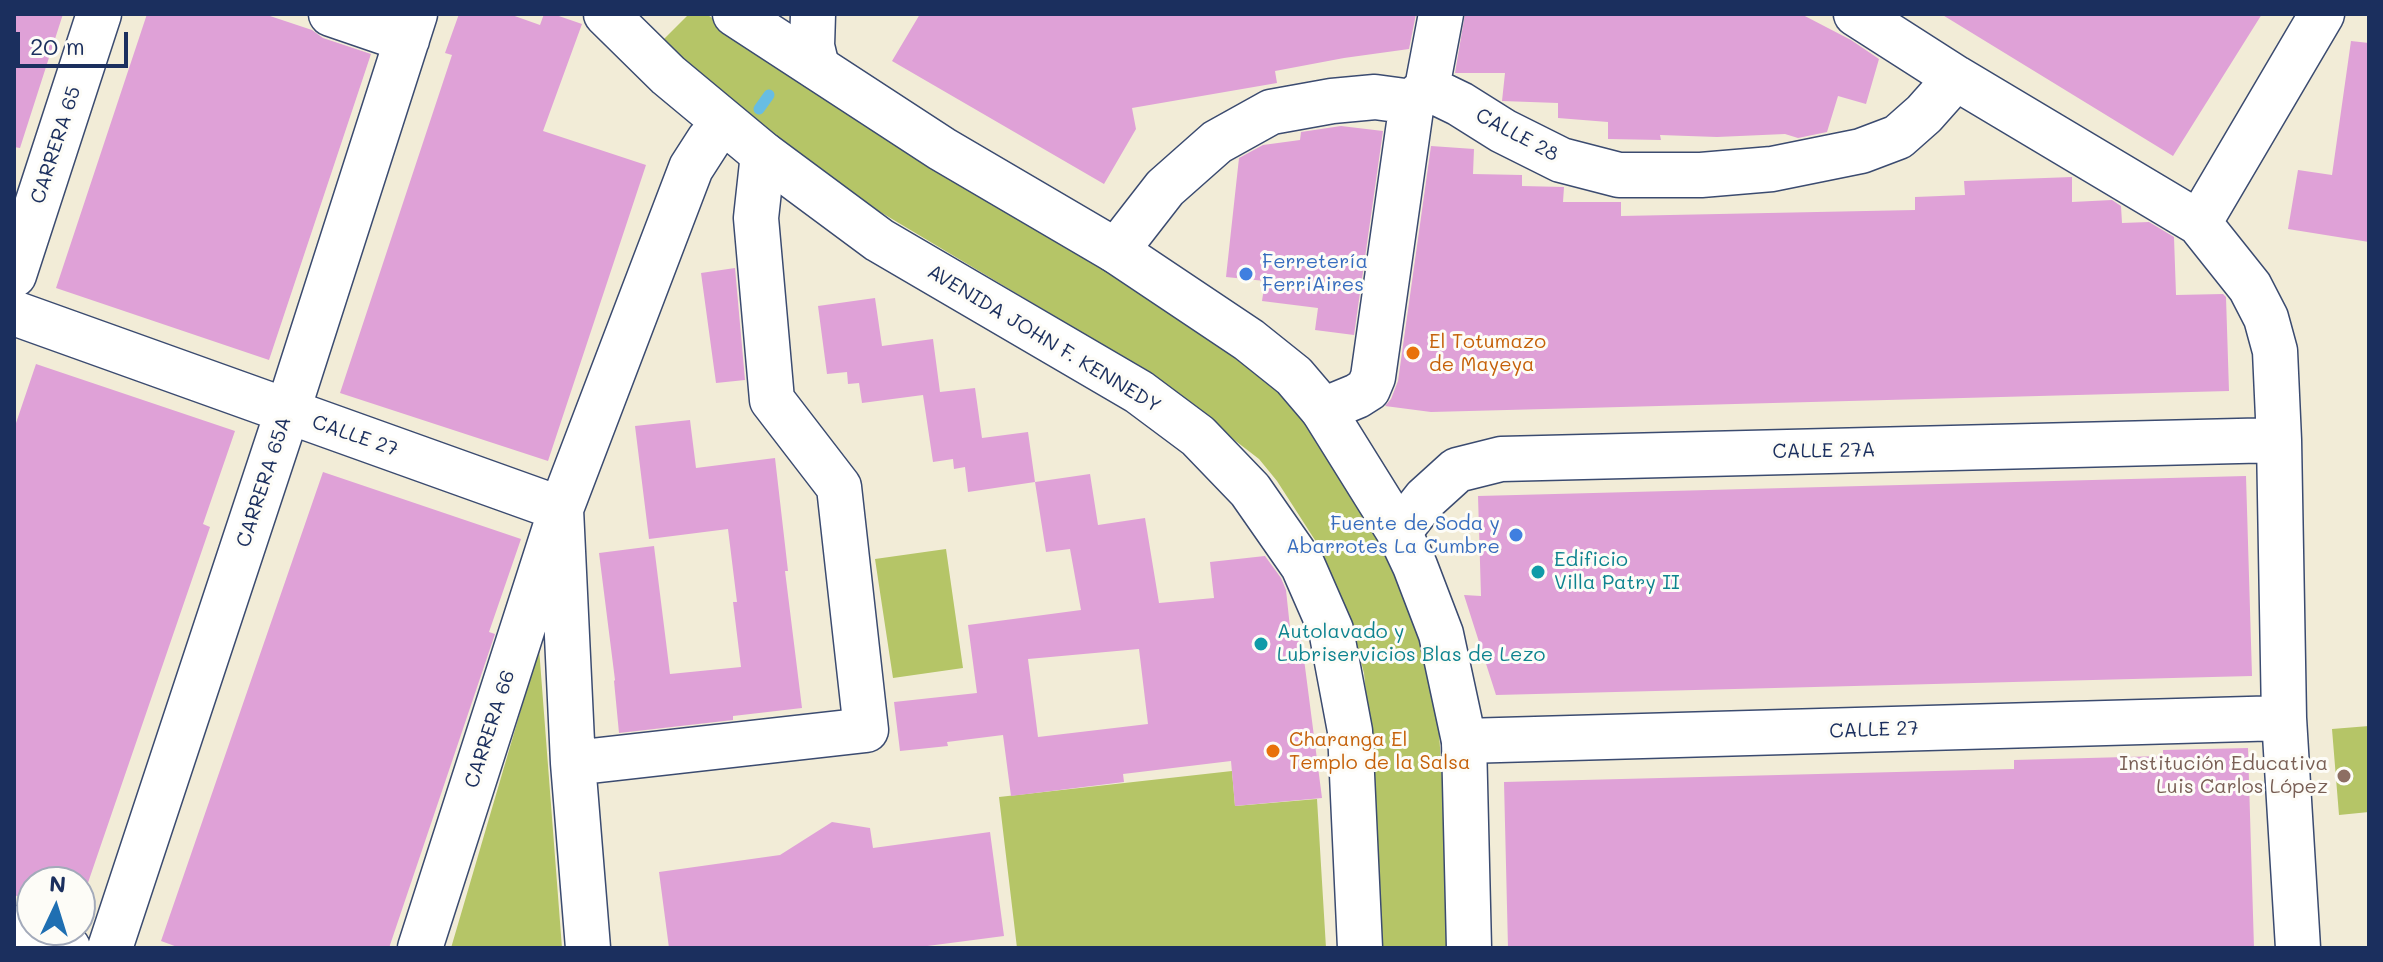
<!DOCTYPE html>
<meta charset="utf-8">
<style>
body{margin:0}
#map{position:relative;width:2383px;height:962px;overflow:hidden;background:#f2ecd7;font-family:Mali,sans-serif}
canvas{display:block}
.frame{position:absolute;inset:0;border:16px solid #1b2f5e;pointer-events:none}
.north{position:absolute;left:16px;top:866px;width:80px;height:80px;box-sizing:border-box;background:#fdfcf7;border:2px solid #a3aaba;border-radius:50%;rotate:4deg;font-size:22px;font-weight:700;line-height:32px;text-align:center;color:#1b2f5e}
.north::after{content:'';display:block;margin:auto;width:28px;height:36px;background:#1f6fb2;clip-path:polygon(50% 0,100% 100%,50% 72%,0 100%)}
.scale{position:absolute;left:16px;top:32px;width:112px;height:36px;box-sizing:border-box;border:4px solid #1b2f5e;border-top:0;padding-left:10px;font-size:24px;line-height:28px;white-space:nowrap;color:#1b2f5e;-webkit-text-stroke:6px #fdfcf7;paint-order:stroke}
</style>
<div id="map">
<canvas width="2383" height="962"></canvas>
<div class="frame"></div>
<div class="north">N</div>
<div class="scale">20 m</div>
</div>
<script>
const c = document.querySelector('canvas').getContext('2d');
c.lineJoin = 'round';
function fillPath(path, color) { c.fillStyle = color; c.fill(path, 'evenodd'); }
const toPath = rows => new Path2D(rows.map(r => 'M' + r).join(''));
function trace(path, color, width, dash) { c.strokeStyle = color; c.lineWidth = width; c.lineCap = dash ? 'butt' : 'round'; c.setLineDash(dash || []); c.stroke(path); }
function label(font, color, halo, rows, align = 'center') {
  c.font = font + ' Mali,sans-serif'; c.lineWidth = 6; c.setLineDash([]); c.textBaseline = 'middle'; c.strokeStyle = halo; c.fillStyle = color; for (const [text, x, y, turn = 0] of rows) {
    c.save(); c.translate(x, y); c.rotate((+turn || 0) * Math.PI / 180); c.textAlign = isNaN(turn) ? turn : align; if (halo) c.strokeText(text, 0, 0); c.fillText(text, 0, 0); c.restore();
  }
}
fillPath(toPath([
 [689,14,706,14,1050,232,1219,346,1277,389,1321,436,1401,569,1436,686,1448,871,1449,948,1376,948,1370,735,1364,673,1350,621,1322,551,1277,481,1259,459,1172,392,1056,317,877,210,766,134,655,48],
 [946,549,963,668,893,678,875,559],
 [539,648,562,948,451,948],
 [2369,726,2369,812,2339,815,2332,729],
 [1232,771,1235,806,1317,799,1326,948,1017,948,999,797]
]), '#b5c567');
trace(toPath([
 [759,109,769,95]
]), '#67bde3', 11);
fillPath(toPath([
 [14,14,63,14,20,148,14,147],
 [147,14,264,14,312,30,323,38,371,54,269,360,56,288],
 [459,14,509,14,540,25,544,14,553,14,582,24,543,131,646,165,548,461,340,393,452,55,445,53],
 [920,14,1416,14,1409,49,1344,58,1275,71,1277,83,1132,108,1136,129,1104,184,892,61],
 [1465,14,1801,14,1851,40,1879,59,1866,104,1838,96,1827,132,1798,138,1785,134,1717,137,1660,135,1661,140,1608,139,1608,122,1558,118,1558,103,1502,101,1505,73,1455,73],
 [1941,14,2262,14,2173,156],
 [2351,41,2369,43,2369,242,2288,229,2298,170,2332,175],
 [1341,126,1383,131,1354,335,1315,330,1318,308,1262,301,1265,281,1226,277,1239,158,1263,145,1300,140,1301,132],
 [1431,146,1474,149,1473,174,1522,175,1522,186,1564,187,1563,202,1621,202,1621,216,1915,210,1915,197,1965,195,1964,181,2072,177,2072,202,2112,200,2121,206,2122,223,2149,222,2174,237,2176,295,2223,294,2226,297,2229,391,1431,412,1385,406,1391,399,1398,381],
 [735,268,745,380,716,383,701,273],
 [875,298,882,346,933,339,940,392,975,388,982,438,1028,432,1035,482,968,492,965,467,954,469,953,459,933,462,923,395,862,403,859,383,848,384,847,372,827,374,818,306],
 [36,364,235,431,203,524,210,527,80,906,80,882,32,882,32,901,14,895,14,429],
 [690,420,696,468,775,458,788,571,785,571,802,708,733,716,733,720,619,733,614,681,615,680,599,553,654,546,670,674,741,667,733,602,737,602,728,529,649,539,635,426],
 [323,472,521,539,489,632,495,634,389,948,180,948,161,941],
 [1090,474,1098,525,1145,518,1159,603,1214,598,1210,562,1265,556,1281,578,1286,590,1291,637,1301,636,1322,798,1235,806,1231,761,1123,774,1124,782,1011,796,1003,735,947,742,948,746,900,751,894,702,977,693,968,625,1081,610,1070,549,1046,552,1035,482],
 [1139,649,1148,724,1038,737,1028,659],
 [2246,476,2252,676,1496,695,1464,595,1481,596,1478,496],
 [2248,748,2254,948,1508,948,1504,782,2014,769,2014,760,2163,756,2163,750],
 [832,822,870,828,873,848,990,832,1004,936,912,948,669,948,659,872,780,855]
]), '#dfa1d7');
const street = toPath([
 [331,14,407,40],
 [813,14,812,46,817,67],
 [1856,14,1956,78,2199,223,2250,287,2266,318,2275,351,2279,440,2284,718,2298,948],
 [1427,88,1441,14],
 [2199,223,2322,14],
 [1116,251,1165,188,1217,142,1271,112,1332,101,1375,97,1412,102,1427,88,1460,104,1503,131,1561,160,1619,175,1701,175,1772,169,1861,151,1898,137,1924,114,1956,78],
 [14,275,99,14],
 [14,313,561,509,420,948],
 [1323,410,1357,396,1368,389,1373,377,1412,102],
 [1399,532,1425,499,1457,470,1501,459,2279,440],
 [1464,741,2284,718],
 [573,763,866,730,839,487,772,400,756,218,763,154],
 [14,928,68,948],
 [110,948,287,413,415,14],
 [588,948,573,763,561,509,691,168,709,140,725,124]
]);
const secondary = toPath([
 [606,14,668,75,763,154,879,240,1139,392,1198,436,1250,490,1303,566,1331,630,1350,731,1360,948],
 [735,14,942,149,1116,251,1249,340,1294,376,1323,410,1399,532,1415,566,1441,634,1464,741,1469,948]
]);
trace(street, '#3b4b70', 47);
trace(secondary, '#3b4b70', 47);
trace(street, '#fff', 44);
trace(secondary, '#fff', 44);
for (const [x, y, r, color] of [
 [1246,274,8,"#3f7fe0"],
 [1413,353,8,"#e8710a"],
 [1516,535,8,"#3f7fe0"],
 [1538,572,8,"#0f9aa8"],
 [1261,644,8,"#0f9aa8"],
 [1273,751,8,"#e8710a"],
 [2344,776,8,"#8d6e63"]
]) { const dot = new Path2D(); dot.arc(x, y, r, 0, 2 * Math.PI); c.fillStyle = color; c.fill(dot); trace(dot, '#fdfcf7', 3); }
label('20px', '#1b2f5e', '#fdfcf7', [
 ["CALLE 28",1517,135,28],
 ["CARRERA 65",56,145,-72],
 ["AVENIDA JOHN F. KENNEDY",1044,339,31],
 ["CALLE 27",355,436,19],
 ["CALLE 27A",1824,451,-1],
 ["CARRERA 65A",264,482,-72],
 ["CARRERA 66",490,729,-72],
 ["CALLE 27",1874,730,-2]
]);
label('20px', '#366cbe', '#fdfcf7', [
 ["Ferretería",1262,262],
 ["FerriAires",1262,285],
 ["Fuente de Soda y",1500,524,"right"],
 ["Abarrotes La Cumbre",1500,547,"right"]
], 'left');
label('20px', '#c56008', '#fdfcf7', [
 ["El Totumazo",1429,342],
 ["de Mayeya",1429,365],
 ["Charanga El",1289,740],
 ["Templo de la Salsa",1289,763]
], 'left');
label('20px', '#0d838f', '#fdfcf7', [
 ["Edificio",1554,560],
 ["Villa Patry II",1554,583],
 ["Autolavado y",1277,632],
 ["Lubriservicios Blas de Lezo",1277,655]
], 'left');
label('20px', '#785e54', '#fdfcf7', [
 ["Institución Educativa",2328,764],
 ["Luis Carlos López",2328,787]
], 'right');
</script>
